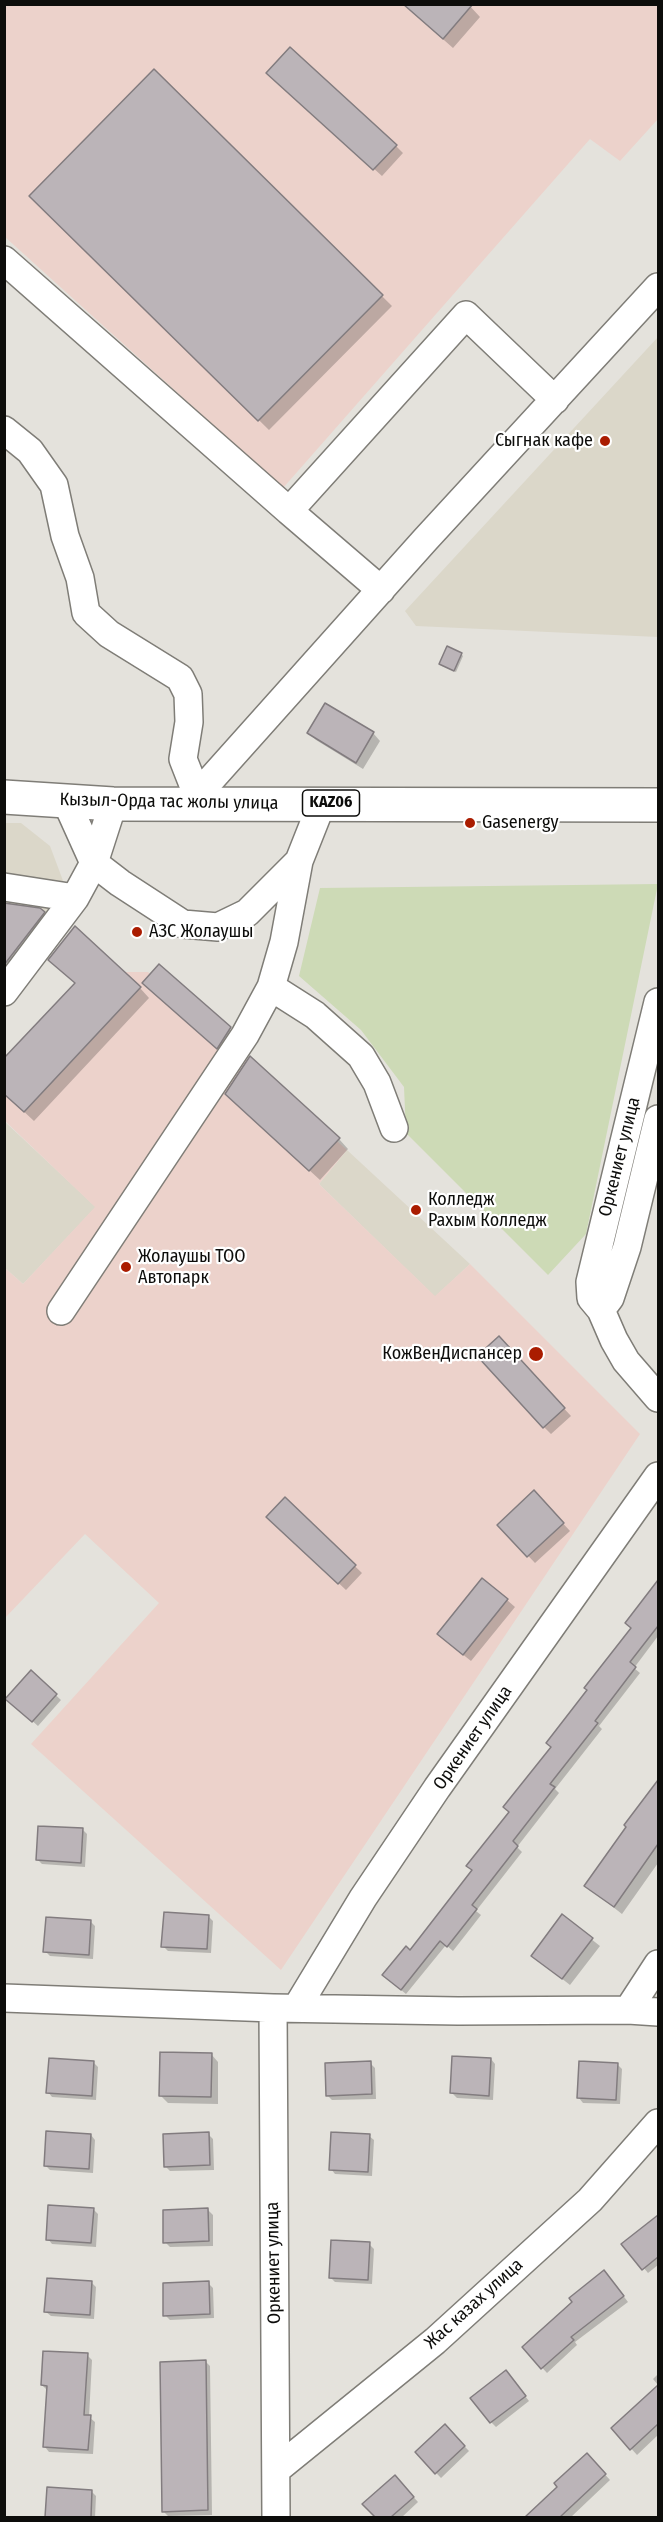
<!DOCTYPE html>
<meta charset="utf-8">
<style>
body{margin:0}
#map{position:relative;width:663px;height:2522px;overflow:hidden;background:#e4e2dc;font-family:"Fira Sans Condensed",sans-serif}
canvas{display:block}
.frame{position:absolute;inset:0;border:6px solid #0d0d0b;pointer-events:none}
</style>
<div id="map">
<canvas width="663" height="2522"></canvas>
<div class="frame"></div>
</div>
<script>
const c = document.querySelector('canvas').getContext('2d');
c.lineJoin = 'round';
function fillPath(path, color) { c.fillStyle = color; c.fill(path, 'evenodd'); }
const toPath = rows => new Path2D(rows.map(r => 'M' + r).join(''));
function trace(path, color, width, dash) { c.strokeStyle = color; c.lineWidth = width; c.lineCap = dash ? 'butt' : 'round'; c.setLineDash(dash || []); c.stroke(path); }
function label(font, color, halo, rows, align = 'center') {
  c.font = font + ' "Fira Sans Condensed",sans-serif'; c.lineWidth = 4.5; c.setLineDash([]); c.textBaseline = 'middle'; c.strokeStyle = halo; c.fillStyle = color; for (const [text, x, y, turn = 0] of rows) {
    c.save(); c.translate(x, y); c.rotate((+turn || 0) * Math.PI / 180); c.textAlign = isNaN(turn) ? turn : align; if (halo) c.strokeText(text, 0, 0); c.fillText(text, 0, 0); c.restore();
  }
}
fillPath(toPath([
 [658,337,658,637,416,626,405,611],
 [5,823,21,823,50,846,65,886,51,910,5,958],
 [4,1121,96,1207,23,1284,5,1268],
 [347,1150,470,1264,435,1297,319,1184]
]), '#dbd7c9');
fillPath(toPath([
 [5,5,658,5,658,119,620,161,590,139,283,488,5,237],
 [95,972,148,972,347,1150,319,1184,435,1296,470,1264,640,1434,281,1970,31,1744,159,1603,85,1534,5,1618,5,1268,23,1284,95,1207,5,1121,4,1071]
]), '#ecd2cb');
fillPath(toPath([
 [658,884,586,1234,548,1275,406,1133,404,1087,361,1030,299,976,320,888]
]), '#cddab6');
fillPath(toPath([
 [403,4,468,4,480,17,453,48],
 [154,71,392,306,269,430,31,196],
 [276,80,396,146,403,153,382,176],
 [461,654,463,656,456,672,442,666],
 [309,733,373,733,380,741,363,769,316,740],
 [4,905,44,913,52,921,4,984],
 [159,966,237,1036,225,1055,151,991],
 [140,988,149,998,34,1121,4,1093],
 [236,1103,339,1139,348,1149,320,1180],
 [506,1346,571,1416,551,1434,544,1427],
 [534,1492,570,1531,535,1563,499,1525],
 [285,1499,362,1573,346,1590,268,1517],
 [658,1582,658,1636,634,1668,640,1673,599,1726,602,1729,555,1789,559,1793,517,1847,522,1852,476,1911,481,1915,453,1951,446,1945,406,1994,389,1980,473,1871,632,1629,627,1623],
 [507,1600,515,1607,471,1661,446,1641],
 [31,1672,61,1700,38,1726,12,1703],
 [658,1783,658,1863,622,1914,586,1886,628,1827,626,1825],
 [83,1830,87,1834,85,1867,42,1864,37,1859],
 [208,1916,213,1921,211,1953,168,1951,163,1946],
 [562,1916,600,1946,570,1985,533,1956],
 [90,1921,95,1926,93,1959,50,1956,45,1951],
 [211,2054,218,2062,218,2104,168,2103,161,2096],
 [491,2059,495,2064,493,2100,457,2098,452,2093],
 [93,2062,98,2067,96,2100,52,2097,48,2092],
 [370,2063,375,2068,376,2099,332,2100,327,2095],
 [617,2064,622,2069,620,2104,583,2103,579,2098],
 [208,2134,213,2139,214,2170,170,2171,165,2166],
 [91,2135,95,2140,93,2173,50,2170,45,2165],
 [369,2136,374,2140,372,2176,335,2174,331,2169],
 [93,2209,98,2214,96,2247,52,2244,48,2239],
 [208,2210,213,2215,213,2246,170,2247,165,2242],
 [658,2217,658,2265,648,2273,624,2244],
 [369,2244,374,2249,372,2284,335,2282,330,2277],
 [609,2277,628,2302,575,2342,577,2345,547,2373,524,2348],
 [91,2282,96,2287,94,2319,51,2316,46,2312],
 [208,2283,213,2288,214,2318,170,2320,165,2315],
 [87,2355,92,2360,89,2417,95,2422,93,2454,49,2452,45,2447,47,2390,42,2385],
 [205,2361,210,2366,212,2515,168,2516,163,2511],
 [658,2374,658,2385,653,2379],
 [510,2377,529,2401,496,2427,491,2422],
 [658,2387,658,2435,637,2455,613,2428],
 [445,2426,469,2451,441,2478,417,2453],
 [587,2455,610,2480,570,2518,527,2518,560,2487],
 [395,2477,418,2502,401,2518,377,2518,365,2504],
 [48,2489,92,2492,96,2496,95,2518,47,2518]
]), '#0003');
const building = toPath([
 [403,4,473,4,443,39,403,4],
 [290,47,397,145,373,170,266,73,290,47],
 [154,69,383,295,258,421,29,196,154,69],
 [447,646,462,653,454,671,439,664,447,646],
 [325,703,374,732,356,763,307,733,325,703],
 [4,903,40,908,45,912,4,965,4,903],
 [75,926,141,987,24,1112,4,1094,4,1058,75,983,48,960,75,926],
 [159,964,231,1027,217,1049,142,983,159,964],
 [250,1056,340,1138,309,1171,225,1094,250,1056],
 [499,1336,565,1408,543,1428,477,1356,499,1336],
 [534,1490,564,1523,527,1557,497,1525,534,1490],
 [285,1497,356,1565,338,1584,266,1517,285,1497],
 [482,1578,508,1599,463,1655,437,1634,482,1578],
 [658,1580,658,1626,630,1662,636,1667,595,1721,598,1723,550,1784,555,1787,513,1841,518,1846,472,1905,477,1909,447,1947,440,1941,401,1990,382,1975,406,1946,410,1950,472,1870,466,1866,509,1812,503,1807,551,1747,546,1743,587,1690,584,1688,631,1628,625,1623,658,1580],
 [31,1670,57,1694,32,1722,5,1699,31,1670],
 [658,1780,658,1844,614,1907,584,1886,626,1827,624,1825,658,1780],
 [38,1826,83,1828,81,1863,36,1860,38,1826],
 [164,1912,209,1915,207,1949,161,1947,164,1912],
 [562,1914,593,1938,562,1979,531,1956,562,1914],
 [46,1917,91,1920,89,1955,43,1952,46,1917],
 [160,2052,212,2053,211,2097,159,2096,160,2052],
 [452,2056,491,2058,489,2096,450,2093,452,2056],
 [49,2058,94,2061,92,2096,46,2093,49,2058],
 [371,2061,372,2094,326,2096,325,2063,371,2061],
 [579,2061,618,2063,616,2100,577,2098,579,2061],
 [46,2131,91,2134,89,2169,44,2166,46,2131],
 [209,2132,210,2165,164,2167,163,2134,209,2132],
 [331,2132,370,2134,368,2172,329,2170,331,2132],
 [48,2205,94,2208,91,2243,46,2240,48,2205],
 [208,2208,209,2241,163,2243,163,2210,208,2208],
 [658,2215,658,2257,642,2270,621,2244,658,2215],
 [331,2240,370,2242,368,2280,329,2278,331,2240],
 [604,2270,624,2296,571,2337,574,2340,541,2369,522,2347,572,2302,569,2298,604,2270],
 [47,2278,92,2281,90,2315,44,2312,47,2278],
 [209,2281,210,2314,163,2316,163,2283,209,2281],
 [43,2351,88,2353,84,2415,91,2415,88,2450,43,2447,47,2386,41,2385,43,2351],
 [206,2360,208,2510,162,2512,160,2362,206,2360],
 [506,2370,526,2396,490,2423,470,2398,506,2370],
 [658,2385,658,2424,630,2450,611,2428,658,2385],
 [445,2424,465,2446,435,2474,415,2452,445,2424],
 [587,2453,606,2474,560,2517,525,2517,557,2487,554,2483,587,2453],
 [395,2475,414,2497,391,2517,375,2517,362,2504,395,2475],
 [47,2487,92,2490,91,2517,45,2517,47,2487]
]);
fillPath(building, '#bbb4b8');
trace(building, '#827c7f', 1.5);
const minor = toPath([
 [4,260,289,511],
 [4,430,30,451,54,485,65,536,80,578,86,613,109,634,180,678,188,694,189,722,183,759,192,782,200,791],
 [381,590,289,511,466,315,555,400],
 [66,801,94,863,120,883,183,924,218,927,247,913,299,861],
 [189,804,425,540,658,287],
 [4,887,75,898],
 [271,987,315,1015,361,1056,377,1083,394,1128],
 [4,992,75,898,94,863,113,804],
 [658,1002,590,1282,591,1298,601,1310,614,1340,626,1361,658,1398],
 [601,1310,610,1298,627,1247,658,1119],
 [61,1311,245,1035,271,987,284,942,299,861,322,803],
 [4,1998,273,2008,458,2011,628,2010,658,2012],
 [297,2007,363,1898,437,1788,658,1476],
 [273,2008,276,2518],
 [628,2010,658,1964],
 [276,2470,435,2341,590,2200,658,2123]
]);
const major = toPath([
 [4,797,113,804,658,805]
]);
trace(minor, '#7f7d77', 30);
trace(major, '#7f7d77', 36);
trace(minor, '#fff', 27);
trace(major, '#fff', 33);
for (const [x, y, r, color] of [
 [605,441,6,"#aa1c00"],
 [470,823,6,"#aa1c00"],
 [137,932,6,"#aa1c00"],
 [416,1210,6,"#aa1c00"],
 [126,1267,6,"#aa1c00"],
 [536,1354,8,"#aa1c00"]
]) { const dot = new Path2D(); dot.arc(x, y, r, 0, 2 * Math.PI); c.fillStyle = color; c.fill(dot); trace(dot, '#fff', 2); }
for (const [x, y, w] of [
 [331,803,57]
]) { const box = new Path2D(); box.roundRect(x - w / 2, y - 13, w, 26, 4.5); c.fillStyle = '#fff'; c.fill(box); trace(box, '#0d0d0b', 1.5); }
label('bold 16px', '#0d0d0b', null, [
 ["KАZ06",331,803]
]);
label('18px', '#0d0d0b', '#fff', [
 ["Сыгнак кафе",593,441,"right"],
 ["Gasenergy",482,823],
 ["АЗС Жолаушы",149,932],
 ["Колледж",428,1200],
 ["Рахым Колледж",428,1221],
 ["Жолаушы ТОО",138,1257],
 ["Автопарк",138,1278],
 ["КожВенДиспансер",522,1354,"right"]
], 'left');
label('18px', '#0d0d0b', '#fff', [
 ["Кызыл-Орда тас жолы улица",169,802,1],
 ["Оркениет улица",620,1157,-76],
 ["Оркениет улица",473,1738,-55],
 ["Оркениет улица",274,2263,-91],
 ["Жас казах улица",474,2304,-42]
]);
</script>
